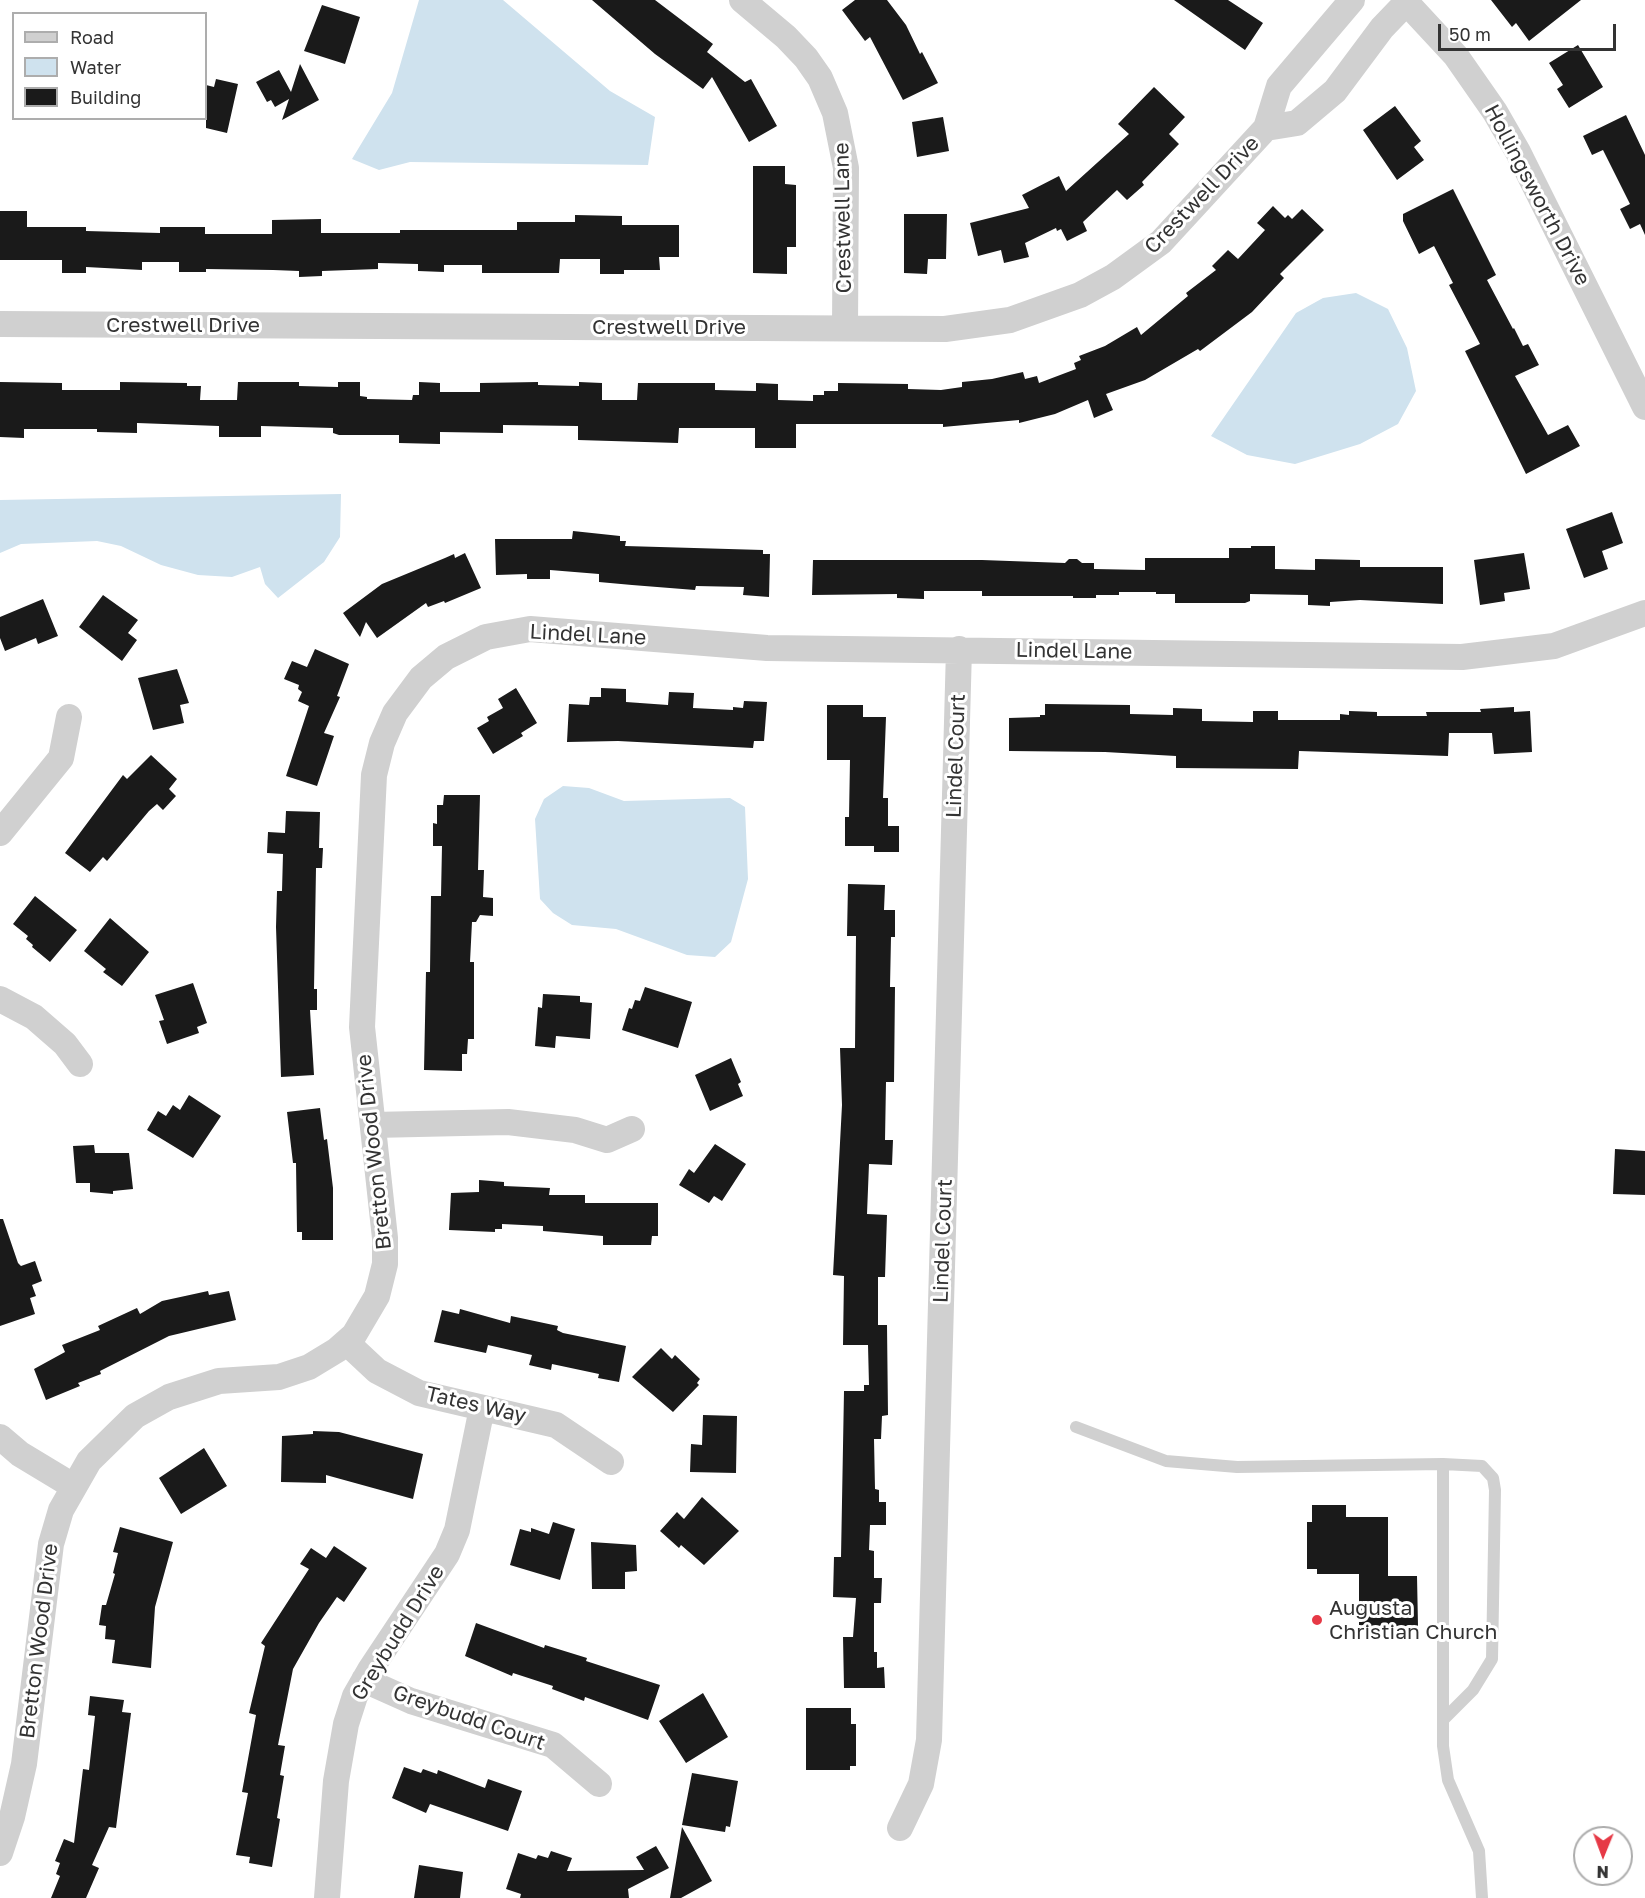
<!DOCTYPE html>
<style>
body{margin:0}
#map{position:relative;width:1645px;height:1898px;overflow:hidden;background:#fff;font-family:"Golos Text",sans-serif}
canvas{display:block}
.legend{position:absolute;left:12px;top:12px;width:195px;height:108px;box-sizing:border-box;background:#fff;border:2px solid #adadad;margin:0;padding:8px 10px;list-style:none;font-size:18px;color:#333}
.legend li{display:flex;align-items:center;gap:12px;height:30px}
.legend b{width:30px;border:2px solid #adadad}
.north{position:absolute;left:1573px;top:1826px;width:60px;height:60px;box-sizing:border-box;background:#fff;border:2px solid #adadad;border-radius:50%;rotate:181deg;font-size:16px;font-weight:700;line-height:24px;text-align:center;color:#333}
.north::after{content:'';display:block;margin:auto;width:21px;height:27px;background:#e63946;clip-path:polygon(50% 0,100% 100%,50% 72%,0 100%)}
.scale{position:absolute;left:1438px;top:24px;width:178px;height:27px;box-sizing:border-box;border:3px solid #333;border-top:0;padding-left:8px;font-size:18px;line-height:21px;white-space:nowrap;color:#333;-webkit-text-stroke:4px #fff;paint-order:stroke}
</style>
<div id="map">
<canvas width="1645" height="1898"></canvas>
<ul class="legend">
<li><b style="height:8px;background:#d0d0d0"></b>Road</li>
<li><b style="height:16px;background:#cfe2ee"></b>Water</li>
<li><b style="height:16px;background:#1a1a1a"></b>Building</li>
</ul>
<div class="north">N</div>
<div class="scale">50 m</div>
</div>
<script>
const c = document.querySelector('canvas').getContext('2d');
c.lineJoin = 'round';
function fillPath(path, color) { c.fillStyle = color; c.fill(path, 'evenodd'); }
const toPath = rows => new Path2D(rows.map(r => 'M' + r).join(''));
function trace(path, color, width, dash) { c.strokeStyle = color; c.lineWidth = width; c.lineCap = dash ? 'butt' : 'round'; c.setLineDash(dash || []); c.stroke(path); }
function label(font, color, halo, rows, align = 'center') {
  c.font = font + ' "Golos Text",sans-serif'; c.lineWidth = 6; c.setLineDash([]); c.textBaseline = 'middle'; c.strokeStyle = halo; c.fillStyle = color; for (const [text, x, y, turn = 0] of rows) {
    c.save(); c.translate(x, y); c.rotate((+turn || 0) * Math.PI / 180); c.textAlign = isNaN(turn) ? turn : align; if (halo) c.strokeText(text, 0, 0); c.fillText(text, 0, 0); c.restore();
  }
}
fillPath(toPath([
 [419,0,503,0,610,91,655,117,648,165,410,162,379,170,352,159,392,93],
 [1356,293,1388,309,1407,348,1416,391,1398,424,1360,444,1295,464,1247,455,1211,436,1296,313,1323,298],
 [341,494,340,537,324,562,278,598,265,584,260,567,232,577,198,575,161,565,121,546,97,541,21,544,0,553,0,500],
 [563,786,589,788,624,801,730,798,745,807,748,879,731,942,715,957,687,955,616,929,572,925,553,913,540,899,535,819,544,799]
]), '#cfe2ee');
fillPath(toPath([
 [592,0,655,0,713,44,707,52,745,82,751,79,777,126,749,142,712,77,703,89,655,54],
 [855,0,887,0,906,25,920,54,922,52,938,83,903,100,870,37,865,41,842,10],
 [1174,0,1228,0,1263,23,1245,50],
 [1491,0,1581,0,1529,41,1516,23,1512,27],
 [322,5,360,17,345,64,304,51],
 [1578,45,1603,87,1569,108,1557,89,1563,85,1549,63],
 [300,64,319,100,282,120,289,99,275,107,271,100,267,102,256,82,279,70,291,92],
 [216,79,238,84,227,133,206,128,206,85,214,87],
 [1154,87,1185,117,1169,134,1179,144,1142,182,1144,185,1127,200,1117,190,1083,222,1087,231,1067,241,1061,229,1057,231,1056,228,1025,243,1029,257,1004,263,1001,250,978,256,970,223,1029,208,1022,195,1059,176,1066,191,1129,134,1118,124],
 [1395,106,1421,141,1414,147,1424,160,1397,180,1363,130],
 [1626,115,1645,155,1645,235,1640,224,1630,229,1620,209,1630,204,1603,150,1592,155,1583,136],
 [943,117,949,151,917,157,912,122],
 [753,166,785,166,785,184,796,185,796,247,787,247,787,274,753,273],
 [1453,189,1496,275,1487,280,1513,329,1514,328,1523,346,1528,344,1539,365,1515,376,1548,435,1568,425,1580,446,1526,474,1465,351,1480,344,1449,285,1453,283,1434,246,1419,254,1403,221,1403,214],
 [1273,206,1285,218,1288,215,1292,219,1302,209,1324,230,1280,274,1284,278,1252,312,1200,351,1198,349,1145,380,1106,394,1113,410,1094,418,1088,400,1055,414,1019,423,1019,420,943,427,943,424,796,424,796,448,755,448,755,428,679,428,678,443,578,440,578,426,503,425,503,433,440,432,440,444,399,443,399,435,339,435,333,433,333,428,261,426,261,437,219,437,219,426,137,423,137,433,97,432,97,429,24,429,24,438,0,437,0,382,62,383,62,390,120,390,120,382,187,383,187,386,201,386,200,400,237,400,238,382,299,382,299,386,338,387,338,382,360,382,360,396,367,397,367,399,412,400,413,395,419,395,419,382,440,383,440,392,480,392,480,383,538,382,538,385,579,386,579,382,602,383,602,400,637,400,638,383,715,383,715,390,756,391,756,383,778,384,778,400,813,401,813,395,824,395,824,391,838,391,838,383,908,384,908,389,941,390,962,387,962,382,992,379,1023,372,1025,379,1037,376,1039,383,1076,369,1074,363,1081,360,1079,356,1105,346,1137,327,1141,335,1188,296,1186,293,1216,270,1212,266,1228,250,1238,259,1265,230,1257,223],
 [0,211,27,211,27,227,86,227,86,231,160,233,160,227,205,227,205,234,272,234,272,220,321,219,321,233,400,233,400,230,517,230,517,222,575,222,575,215,622,216,622,225,679,225,679,257,659,257,660,270,624,270,624,274,600,274,600,259,560,259,559,273,482,273,482,265,444,265,444,272,418,271,418,264,378,263,378,269,322,271,322,276,299,277,299,271,273,270,206,269,206,272,179,272,179,262,142,262,142,270,86,267,86,273,62,273,62,260,0,260],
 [904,214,947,214,946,259,928,259,927,274,904,273],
 [1612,512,1623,543,1602,551,1608,569,1584,578,1566,529],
 [573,531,620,536,620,541,626,541,625,546,763,550,763,554,770,554,769,597,743,595,744,587,696,586,695,590,632,585,599,582,599,574,550,570,550,579,527,579,527,574,496,575,495,539,572,539],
 [1251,546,1275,546,1275,569,1315,570,1315,559,1360,560,1360,567,1443,567,1443,604,1360,600,1330,602,1330,606,1308,605,1308,595,1250,594,1250,601,1245,603,1175,603,1175,594,1156,594,1156,592,1119,592,1119,595,1096,595,1096,598,1073,598,1073,596,982,596,982,591,924,591,924,599,897,598,897,594,812,595,813,560,982,560,1065,563,1069,559,1077,559,1082,563,1094,563,1094,569,1145,570,1145,558,1229,558,1229,548,1251,548],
 [465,553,481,588,445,603,444,601,428,607,426,603,377,638,366,622,360,637,343,613,382,584,445,558,454,554,455,558],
 [1524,553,1530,589,1504,593,1505,601,1480,605,1474,560],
 [103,595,138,620,128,633,137,640,122,661,79,627],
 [43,599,58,636,38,644,36,638,5,651,0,638,0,617],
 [315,649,349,664,337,696,340,697,324,733,334,736,317,786,286,776,309,706,298,701,302,692,298,689,299,685,284,679,292,661,307,667],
 [177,669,189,703,180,705,184,723,153,730,138,678],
 [516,688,537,723,521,733,523,736,493,754,477,728,489,721,487,717,503,708,498,699],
 [601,688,626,689,626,702,668,705,669,692,694,693,693,708,733,710,733,707,743,708,744,701,767,702,764,741,754,741,753,748,618,741,567,742,569,704,589,705,590,697,601,697],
 [1045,704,1130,705,1130,714,1173,715,1173,708,1202,709,1202,721,1253,722,1253,711,1278,711,1278,720,1340,720,1340,714,1349,715,1349,711,1377,712,1377,716,1427,716,1426,712,1481,712,1480,709,1514,707,1514,712,1530,711,1532,752,1494,754,1492,733,1449,733,1448,756,1299,751,1298,769,1176,768,1176,756,1105,752,1009,751,1009,718,1040,717,1040,715,1045,715],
 [827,705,863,705,863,717,886,717,883,798,888,798,888,826,899,826,899,852,874,852,874,846,845,846,845,817,849,817,850,760,827,760],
 [151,755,177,779,169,789,176,796,163,810,157,804,149,811,107,861,103,857,90,872,65,853,123,775,127,779],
 [444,795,480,795,478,870,484,870,483,897,493,898,493,916,480,915,476,922,472,922,470,962,474,962,474,1039,468,1039,467,1054,462,1054,462,1071,424,1070,426,972,430,972,431,896,441,896,442,846,433,846,433,823,437,824,437,805,443,805],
 [286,811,320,812,319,848,323,848,322,868,316,868,314,989,317,989,317,1010,310,1010,314,1075,281,1077,276,927,277,891,282,891,283,854,267,853,268,832,285,833],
 [848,884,885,885,884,910,895,910,895,937,891,937,890,987,895,987,894,1082,886,1082,885,1140,893,1140,892,1165,869,1164,867,1214,887,1215,885,1277,878,1277,878,1325,887,1325,888,1415,882,1416,881,1439,874,1439,875,1489,879,1490,879,1502,886,1502,886,1525,870,1525,869,1550,874,1551,874,1578,882,1578,881,1603,874,1603,874,1652,877,1652,877,1668,884,1667,885,1688,844,1688,843,1637,853,1637,856,1598,833,1597,834,1557,841,1557,844,1391,864,1391,864,1385,869,1385,868,1345,843,1345,844,1276,833,1275,842,1105,840,1048,855,1048,856,936,847,936],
 [35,896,77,930,50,962,32,947,33,945,26,939,28,936,13,924],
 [110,918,149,952,122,986,103,972,106,969,84,951],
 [193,983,207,1023,197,1027,199,1033,167,1044,159,1021,164,1020,155,995],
 [645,987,692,1002,678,1048,622,1030,629,1008,632,1009,635,1000,640,1001],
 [543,994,580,996,580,1002,592,1003,590,1039,556,1036,555,1048,535,1046,538,1007,542,1008],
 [731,1058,741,1082,738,1084,743,1096,710,1111,695,1075],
 [189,1095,221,1116,193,1158,147,1130,158,1111,166,1116,173,1105,180,1110],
 [320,1108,324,1140,327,1139,333,1188,333,1240,302,1240,302,1232,297,1232,296,1163,293,1163,287,1112],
 [715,1144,746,1164,722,1201,714,1196,709,1203,679,1185,689,1169,694,1173],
 [94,1145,95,1153,129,1153,133,1189,113,1191,113,1194,90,1192,90,1183,76,1183,73,1146],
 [1615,1149,1645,1151,1645,1195,1613,1194],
 [479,1180,504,1182,504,1186,550,1188,549,1195,585,1195,585,1203,658,1203,658,1236,652,1236,651,1245,603,1245,603,1236,543,1231,543,1226,502,1224,502,1229,495,1229,495,1232,449,1230,451,1193,479,1192],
 [0,1219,3,1219,18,1263,21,1266,35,1261,42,1281,32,1285,36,1296,30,1298,35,1314,0,1326],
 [208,1291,209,1295,229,1291,236,1320,169,1336,100,1371,101,1374,78,1383,80,1386,46,1400,34,1369,65,1352,62,1345,100,1330,98,1326,137,1308,140,1314,162,1301],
 [460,1309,510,1323,511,1316,558,1326,557,1330,563,1333,626,1346,619,1382,598,1378,599,1374,552,1364,551,1370,529,1365,532,1355,488,1345,486,1353,434,1342,442,1310,459,1314],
 [661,1348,672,1359,675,1355,700,1379,697,1383,699,1385,673,1412,632,1377],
 [703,1415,737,1416,736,1473,690,1472,691,1444,702,1445],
 [313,1431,339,1432,423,1454,413,1499,326,1475,326,1483,281,1482,282,1436,313,1434],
 [204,1448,227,1486,181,1514,159,1478],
 [702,1497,739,1531,704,1565,681,1545,679,1548,660,1531,677,1512,684,1519],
 [1312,1505,1346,1505,1346,1517,1388,1517,1388,1576,1417,1576,1418,1626,1359,1627,1359,1574,1317,1574,1317,1569,1307,1569,1307,1522,1312,1522],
 [553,1522,575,1529,560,1580,510,1565,520,1529,531,1532,531,1528,549,1534],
 [120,1527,173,1542,155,1607,151,1668,112,1663,115,1640,105,1639,106,1626,99,1625,102,1605,106,1605,115,1574,113,1573,118,1553,113,1552],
 [591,1542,636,1545,637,1571,625,1572,625,1589,592,1589],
 [334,1546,367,1568,344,1602,337,1597,319,1623,293,1669,278,1745,285,1746,280,1775,284,1776,277,1818,280,1819,272,1867,249,1863,250,1857,236,1855,248,1793,242,1792,256,1715,249,1713,265,1646,261,1643,309,1569,300,1564,311,1548,326,1558],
 [476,1623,544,1648,545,1645,587,1658,586,1661,660,1685,648,1720,585,1697,584,1701,552,1689,553,1686,513,1673,512,1676,465,1656],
 [703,1693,728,1737,686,1763,659,1721],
 [90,1696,124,1700,122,1712,131,1713,116,1828,109,1827,92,1865,99,1868,86,1898,51,1898,60,1876,56,1874,60,1863,55,1861,64,1839,74,1843,83,1769,89,1770,95,1716,88,1715],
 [806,1708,851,1708,851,1724,856,1724,856,1766,850,1766,850,1770,806,1770],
 [404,1767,421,1773,423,1769,437,1774,438,1770,485,1788,488,1779,522,1791,508,1831,430,1804,426,1813,392,1798],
 [692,1773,738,1781,730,1827,726,1826,725,1832,682,1825],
 [682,1827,712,1881,681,1898,670,1898],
 [656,1846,669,1868,628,1889,629,1898,520,1898,521,1894,506,1889,518,1853,536,1859,538,1855,548,1858,551,1851,572,1858,567,1871,644,1870,636,1857],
 [419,1865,463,1872,460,1898,414,1898]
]), '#1a1a1a');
trace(toPath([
 [1076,1427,1166,1461,1237,1467,1443,1464,1443,1746,1448,1780,1479,1851,1482,1898],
 [1443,1720,1473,1690,1492,1659,1495,1490,1493,1478,1482,1466,1443,1464]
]), '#d0d0d0', 12);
trace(toPath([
 [742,0,786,37,806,58,820,78,835,113,846,168,845,328],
 [1404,0,1456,56,1495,112,1518,152,1645,407],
 [1266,128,1297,123,1335,91,1382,28,1406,3],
 [0,324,945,329,1010,320,1080,295,1113,277,1161,242,1266,128,1279,86,1352,0],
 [0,833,61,758,69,717],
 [0,999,34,1017,65,1044,80,1064],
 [373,1125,508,1122,575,1130,607,1140,632,1129],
 [346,1342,377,1371,419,1393,556,1425,611,1462],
 [0,1437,20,1454,73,1486],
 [364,1680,411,1701,553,1745,599,1784],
 [900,1828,921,1784,929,1740,959,649],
 [0,1853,12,1817,24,1764,51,1544,61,1510,89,1461,135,1416,169,1397,219,1381,279,1377,309,1367,337,1350,354,1335,377,1296,385,1264,385,1238,362,1027,374,775,382,743,395,713,421,678,446,657,486,637,530,629,767,648,1462,657,1554,646,1645,613],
 [327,1898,336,1781,346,1724,355,1696,370,1670,447,1554,457,1530,482,1408]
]), '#d0d0d0', 26);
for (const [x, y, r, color] of [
 [1317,1620,6,"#e63946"]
]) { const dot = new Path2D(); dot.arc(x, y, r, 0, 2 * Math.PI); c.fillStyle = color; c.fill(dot); trace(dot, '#fff', 2); }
label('21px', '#333', '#fff', [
 ["Crestwell Drive",1202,195,-46],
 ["Hollingsworth Drive",1537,195,62],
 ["Crestwell Lane",843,218,-91],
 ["Crestwell Drive",183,325],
 ["Crestwell Drive",669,327],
 ["Lindel Lane",588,635,3],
 ["Lindel Lane",1074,651,1],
 ["Lindel Court",956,756,-88],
 ["Bretton Wood Drive",374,1152,-96],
 ["Lindel Court",943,1241,-88],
 ["Tates Way",476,1405,13],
 ["Greybudd Drive",398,1633,-58],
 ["Bretton Wood Drive",39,1641,-83],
 ["Greybudd Court",469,1718,19]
]);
label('21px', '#333', '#fff', [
 ["Augusta",1329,1608],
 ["Christian Church",1329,1632]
], 'left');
</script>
